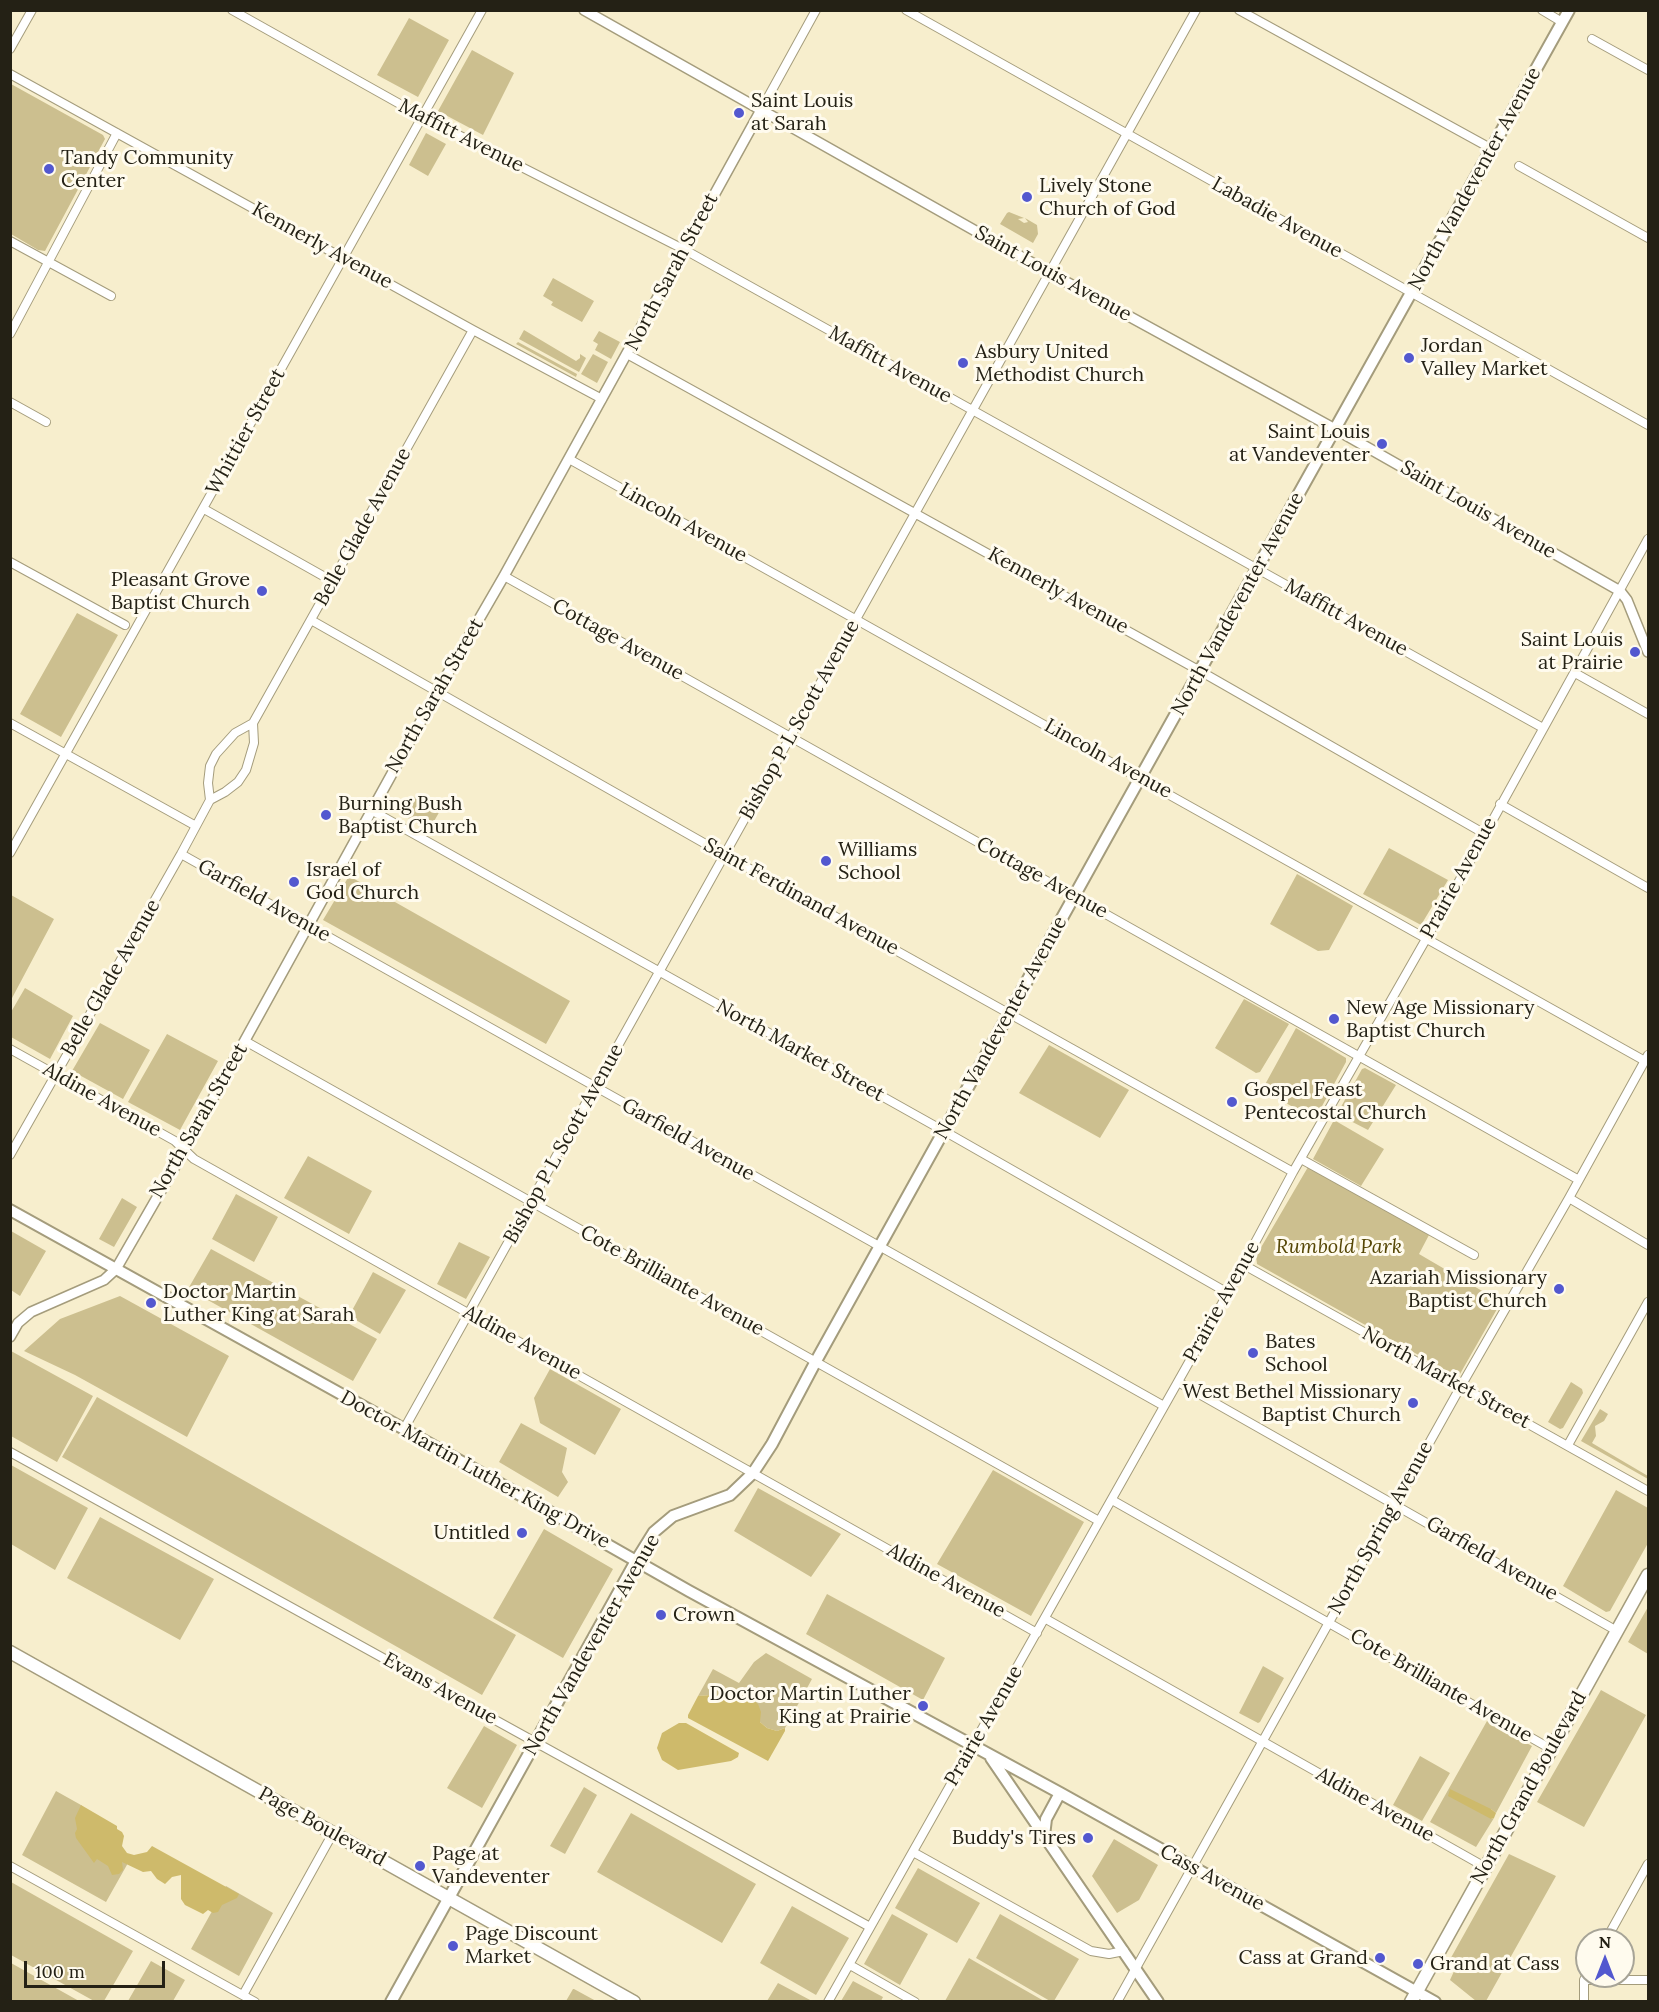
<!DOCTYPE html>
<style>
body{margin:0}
#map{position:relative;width:1659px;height:2012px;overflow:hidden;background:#f7eecd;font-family:Lora,serif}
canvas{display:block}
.frame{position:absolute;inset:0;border:12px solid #242115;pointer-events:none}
.north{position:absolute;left:1575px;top:1928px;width:60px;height:60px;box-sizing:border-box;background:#fffbee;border:2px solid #a7a497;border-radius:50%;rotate:0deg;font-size:16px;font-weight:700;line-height:24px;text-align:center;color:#242115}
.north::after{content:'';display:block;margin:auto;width:21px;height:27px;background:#5358cf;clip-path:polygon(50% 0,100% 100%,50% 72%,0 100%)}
.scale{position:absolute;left:24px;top:1961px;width:141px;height:27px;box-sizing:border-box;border:3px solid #242115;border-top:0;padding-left:8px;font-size:18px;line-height:21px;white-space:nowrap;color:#242115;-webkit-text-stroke:4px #fffbee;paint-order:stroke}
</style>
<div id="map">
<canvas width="1659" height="2012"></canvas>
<div class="frame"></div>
<div class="north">N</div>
<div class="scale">100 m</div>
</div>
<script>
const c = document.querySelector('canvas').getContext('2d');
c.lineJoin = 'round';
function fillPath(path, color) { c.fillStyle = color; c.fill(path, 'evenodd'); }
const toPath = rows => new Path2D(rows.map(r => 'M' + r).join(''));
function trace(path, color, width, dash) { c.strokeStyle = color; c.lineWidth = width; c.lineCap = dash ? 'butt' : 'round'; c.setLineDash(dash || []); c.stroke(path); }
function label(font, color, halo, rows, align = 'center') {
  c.font = font + ' Lora,serif'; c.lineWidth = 6; c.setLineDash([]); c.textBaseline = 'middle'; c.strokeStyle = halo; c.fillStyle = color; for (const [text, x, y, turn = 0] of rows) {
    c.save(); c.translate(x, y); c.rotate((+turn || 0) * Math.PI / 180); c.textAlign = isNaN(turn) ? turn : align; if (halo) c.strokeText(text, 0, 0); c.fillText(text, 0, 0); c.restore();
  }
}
fillPath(toPath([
 [409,18,449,40,418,97,377,75],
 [472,50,514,73,483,135,438,111],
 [11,84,103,135,105,139,45,251,38,250,11,234],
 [426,133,446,144,428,176,409,165],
 [1009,212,1024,218,1018,219,1024,223,1028,222,1025,218,1037,225,1038,234,1033,243,1000,224,1007,213],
 [553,278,594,301,582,322,551,305,553,302,543,296],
 [524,330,576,361,580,358,580,354,586,358,579,372,519,339],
 [599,331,620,342,611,359,595,350,598,344,593,341],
 [518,342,577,374,576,377,516,344],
 [593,354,608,362,597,383,581,374],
 [77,613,118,635,61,737,20,714],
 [416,795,441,809,429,830,408,818,413,809,409,807],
 [1389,848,1448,880,1421,925,1363,894],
 [1297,874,1353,906,1329,950,1318,951,1270,924],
 [349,876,570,1001,546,1044,323,920],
 [11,895,54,919,11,1000],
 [25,988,73,1016,50,1059,11,1037,11,1012],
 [1244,999,1289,1024,1260,1072,1256,1073,1215,1048],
 [100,1023,150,1050,123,1099,72,1071],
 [1296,1028,1346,1058,1346,1062,1315,1119,1262,1090],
 [167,1034,218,1061,180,1130,128,1102],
 [1049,1045,1129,1090,1100,1138,1019,1093],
 [1365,1068,1396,1085,1368,1130,1337,1114,1362,1069],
 [1334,1120,1384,1149,1361,1186,1313,1159],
 [308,1156,372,1191,349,1234,284,1198],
 [1308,1167,1429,1235,1419,1254,1501,1302,1460,1374,1454,1375,1257,1264,1256,1256],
 [236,1194,278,1217,254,1262,212,1239],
 [122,1198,137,1207,114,1247,99,1239],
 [11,1231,46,1251,20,1296,11,1290],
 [459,1242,490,1257,466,1299,437,1284],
 [211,1249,377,1339,353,1381,188,1289],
 [373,1272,406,1290,380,1334,349,1316],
 [120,1296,229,1356,187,1437,75,1375,24,1351,60,1319],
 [11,1351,93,1396,57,1462,11,1436],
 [550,1369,621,1409,595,1455,540,1423,534,1398],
 [1571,1382,1582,1389,1583,1393,1563,1428,1560,1429,1548,1422],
 [97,1397,516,1635,482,1695,62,1457],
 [1600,1409,1608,1414,1604,1421,1595,1426,1596,1436,1592,1443,1648,1476,1648,1479,1581,1441],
 [521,1423,567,1448,562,1472,568,1482,558,1497,499,1462],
 [11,1465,88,1508,55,1570,11,1544],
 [993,1470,1084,1522,1031,1616,937,1564],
 [758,1488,841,1534,811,1577,734,1531],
 [1616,1490,1648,1508,1648,1543,1610,1611,1606,1612,1563,1586],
 [100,1517,214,1579,180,1640,67,1578],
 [544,1529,613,1569,563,1658,493,1618],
 [827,1594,945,1658,923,1700,806,1634],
 [1648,1607,1648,1654,1628,1642],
 [766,1653,812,1679,785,1728,777,1731,767,1728,760,1722,749,1700,727,1700,711,1695,698,1696,713,1669,739,1683,754,1662],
 [1263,1666,1284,1678,1260,1722,1258,1723,1239,1713],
 [1601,1690,1646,1715,1584,1827,1537,1802],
 [1487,1721,1532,1746,1496,1813,1491,1809,1491,1819,1494,1818,1476,1847,1430,1822],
 [484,1726,517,1745,482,1808,447,1788],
 [1420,1756,1450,1773,1422,1821,1393,1805],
 [584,1787,597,1795,565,1854,550,1846],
 [56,1791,81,1805,128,1863,106,1902,22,1855],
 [631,1813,756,1884,722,1943,597,1872],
 [1114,1839,1158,1865,1139,1900,1117,1913,1092,1876],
 [1509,1854,1556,1876,1486,2001,1476,2001,1450,1980,1456,1967,1448,1963],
 [918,1868,980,1903,957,1943,895,1908],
 [11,1882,133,1951,104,2001,94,2001,11,1955],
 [226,1886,273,1913,239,1976,191,1949],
 [792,1906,849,1938,816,1995,760,1963],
 [892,1914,928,1934,900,1985,864,1964],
 [1000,1914,1079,1959,1054,2001,1050,2001,976,1958],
 [969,1958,974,1961,1044,2001,945,2001],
 [151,1961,185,1980,173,2001,128,2001],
 [10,1963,11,1963,79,2001,11,2001],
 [853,1981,883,1997,881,2001,841,2001],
 [778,1983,812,2001,767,2001],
 [573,1989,574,1989,596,2001,566,2001]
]), '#ccbf8f');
fillPath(toPath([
 [711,1695,727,1700,754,1701,758,1704,761,1712,760,1722,767,1728,777,1731,785,1728,785,1731,768,1761,688,1718,688,1715,698,1696],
 [679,1723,686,1723,739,1753,738,1757,731,1761,678,1770,662,1760,657,1748,662,1733],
 [1450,1789,1491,1809,1496,1813,1494,1818,1491,1819,1448,1796],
 [81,1805,117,1826,117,1829,122,1832,124,1836,122,1846,127,1853,134,1855,147,1852,152,1846,239,1894,237,1898,222,1905,218,1912,213,1913,208,1910,203,1914,185,1905,181,1899,181,1875,172,1877,165,1884,157,1879,151,1871,143,1872,122,1862,123,1870,119,1874,112,1875,108,1866,97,1859,94,1863,76,1838,75,1833,77,1829,75,1818]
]), '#ceba6b');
const minor = toPath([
 [232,10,423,117,685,250,1543,728],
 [906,10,1648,425],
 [1239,10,1492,149],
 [1542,10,1562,22],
 [1592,39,1648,70],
 [10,49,32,10],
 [10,74,473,330,602,399],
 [761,110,816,10],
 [1519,166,1648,238],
 [10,241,111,296],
 [10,334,117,133],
 [627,354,1200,671,1485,834],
 [10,402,46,422],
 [569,459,1645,1061],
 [204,509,332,581],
 [10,562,125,625],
 [504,576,1579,1180],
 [311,620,725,855,1293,1172],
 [1575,673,1648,714],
 [10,723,196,826],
 [210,800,225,792,238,782,246,770,254,743,253,723],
 [1500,804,1648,888],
 [371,810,944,1131,1228,1293],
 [10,853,482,10],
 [181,854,1164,1406],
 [245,1041,1099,1521],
 [10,1049,175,1141,194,1159,1037,1633],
 [10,1155,181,854,210,800,208,783,210,766,216,754,235,733,253,723,473,330],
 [1301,1159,1474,1255],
 [1569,1198,1648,1245],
 [1244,1265,1648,1491],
 [1178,1382,1617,1631],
 [404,1429,1196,10],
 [1568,1445,1648,1302],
 [10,1452,870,1927],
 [1112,1500,1551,1749],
 [1046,1619,1485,1867],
 [913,1852,1091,1951,1109,1954,1124,1951],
 [10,1866,255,2002],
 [1606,1940,1648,1864],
 [850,1965,915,2002],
 [1584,1980,1648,1980],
 [243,1995,333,1833],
 [828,2002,1228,1293,1293,1172,1458,883,1648,539],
 [1117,2002,1461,1386,1569,1198,1648,1055],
 [1584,2002,1584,1980,1587,1974]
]);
const tertiary = toPath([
 [584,10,1050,273,1335,429,1620,591,1627,600,1648,652],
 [10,1337,18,1323,31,1312,104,1280,116,1269,185,1149,437,692,504,576,761,110]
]);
const secondary = toPath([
 [10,1210,404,1429,689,1591,1060,1793,1435,2002],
 [991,1758,1158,2002],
 [1044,1836,1046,1819,1060,1793],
 [391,2002,636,1561,654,1532,673,1516,730,1495,753,1473,772,1444,816,1361,1107,837,1569,10]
]);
const primary = toPath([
 [10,1652,634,2002],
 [1411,2002,1648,1575]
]);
trace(minor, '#a49c7c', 10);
trace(tertiary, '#a49c7c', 12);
trace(secondary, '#a49c7c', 14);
trace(primary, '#a49c7c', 15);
trace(minor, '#fff', 8);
trace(tertiary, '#fff', 9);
trace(secondary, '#fff', 10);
trace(primary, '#fff', 12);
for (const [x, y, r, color] of [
 [739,113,6,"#5358cf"],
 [49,169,6,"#5358cf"],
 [1027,197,6,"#5358cf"],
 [1409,358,6,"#5358cf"],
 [963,363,6,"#5358cf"],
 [1382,444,6,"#5358cf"],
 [262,591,6,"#5358cf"],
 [1635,652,6,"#5358cf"],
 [326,815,6,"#5358cf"],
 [826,861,6,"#5358cf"],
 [294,882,6,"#5358cf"],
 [1334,1019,6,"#5358cf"],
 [1232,1102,6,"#5358cf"],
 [1559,1289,6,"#5358cf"],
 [151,1303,6,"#5358cf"],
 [1253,1353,6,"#5358cf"],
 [1413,1403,6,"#5358cf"],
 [522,1533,6,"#5358cf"],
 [661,1615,6,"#5358cf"],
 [923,1706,6,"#5358cf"],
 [1088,1838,6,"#5358cf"],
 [420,1866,6,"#5358cf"],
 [453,1946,6,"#5358cf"],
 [1380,1958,6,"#5358cf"],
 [1418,1964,6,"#5358cf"]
]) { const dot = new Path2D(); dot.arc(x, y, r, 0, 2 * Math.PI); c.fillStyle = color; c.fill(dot); trace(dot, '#fffbee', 2); }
label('20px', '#242115', '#fffbee', [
 ["Saint Louis",751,101],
 ["at Sarah",751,124],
 ["Tandy Community",61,158],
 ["Center",61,181],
 ["Lively Stone",1039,186],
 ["Church of God",1039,209],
 ["Jordan",1421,346],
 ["Valley Market",1421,369],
 ["Asbury United",975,352],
 ["Methodist Church",975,375],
 ["Saint Louis",1370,432,"right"],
 ["at Vandeventer",1370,455,"right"],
 ["Pleasant Grove",250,580,"right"],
 ["Baptist Church",250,603,"right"],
 ["Saint Louis",1623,640,"right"],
 ["at Prairie",1623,663,"right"],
 ["Burning Bush",338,804],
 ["Baptist Church",338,827],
 ["Williams",838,850],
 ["School",838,873],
 ["Israel of",306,870],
 ["God Church",306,893],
 ["New Age Missionary",1346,1008],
 ["Baptist Church",1346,1031],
 ["Gospel Feast",1244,1090],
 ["Pentecostal Church",1244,1113],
 ["Azariah Missionary",1547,1278,"right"],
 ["Baptist Church",1547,1301,"right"],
 ["Doctor Martin",163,1292],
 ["Luther King at Sarah",163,1315],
 ["Bates",1265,1342],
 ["School",1265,1365],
 ["West Bethel Missionary",1401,1392,"right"],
 ["Baptist Church",1401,1415,"right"],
 ["Untitled",510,1533,"right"],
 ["Crown",673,1615],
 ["Doctor Martin Luther",911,1694,"right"],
 ["King at Prairie",911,1717,"right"],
 ["Buddy's Tires",1076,1838,"right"],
 ["Page at",432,1854],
 ["Vandeventer",432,1877],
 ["Page Discount",465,1934],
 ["Market",465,1957],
 ["Cass at Grand",1368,1958,"right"],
 ["Grand at Cass",1430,1964]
], 'left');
label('20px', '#242115', '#fffbee', [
 ["Maffitt Avenue",461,136,27],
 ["North Vandeventer Avenue",1475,179,-61],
 ["Labadie Avenue",1277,218,29],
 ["Kennerly Avenue",322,246,29],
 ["North Sarah Street",672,272,-62],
 ["Saint Louis Avenue",1053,274,29],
 ["Maffitt Avenue",890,365,29],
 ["Whittier Street",246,432,-61],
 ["Saint Louis Avenue",1478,510,30],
 ["Lincoln Avenue",683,523,29],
 ["Belle Glade Avenue",363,527,-61],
 ["Kennerly Avenue",1058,591,29],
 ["North Vandeventer Avenue",1238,604,-61],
 ["Maffitt Avenue",1346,618,29],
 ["Cottage Avenue",618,640,29],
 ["North Sarah Street",435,696,-60],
 ["Bishop P L Scott Avenue",800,720,-61],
 ["Lincoln Avenue",1108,759,29],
 ["Cottage Avenue",1042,878,29],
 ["Prairie Avenue",1459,878,-61],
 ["Saint Ferdinand Avenue",801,897,29],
 ["Garfield Avenue",264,901,29],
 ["Belle Glade Avenue",111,978,-60],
 ["North Vandeventer Avenue",1001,1028,-61],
 ["North Market Street",800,1051,29],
 ["Aldine Avenue",102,1100,29],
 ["North Sarah Street",199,1121,-60],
 ["Garfield Avenue",688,1140,29],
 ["Bishop P L Scott Avenue",564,1144,-61],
 ["Cote Brilliante Avenue",672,1281,29],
 ["Prairie Avenue",1222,1302,-61],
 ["Aldine Avenue",522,1343,29],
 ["North Market Street",1446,1378,29],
 ["Doctor Martin Luther King Drive",475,1470,29],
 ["North Spring Avenue",1381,1528,-61],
 ["Garfield Avenue",1492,1559,30],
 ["Aldine Avenue",946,1581,29],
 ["North Vandeventer Avenue",592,1645,-60],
 ["Cote Brilliante Avenue",1441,1686,30],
 ["Evans Avenue",440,1689,29],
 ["Prairie Avenue",984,1726,-60],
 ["North Grand Boulevard",1529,1788,-61],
 ["Aldine Avenue",1375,1805,29],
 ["Page Boulevard",322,1827,29],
 ["Cass Avenue",1212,1878,29]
]);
label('italic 20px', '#564706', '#fffbee', [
 ["Rumbold Park",1339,1247]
]);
</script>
